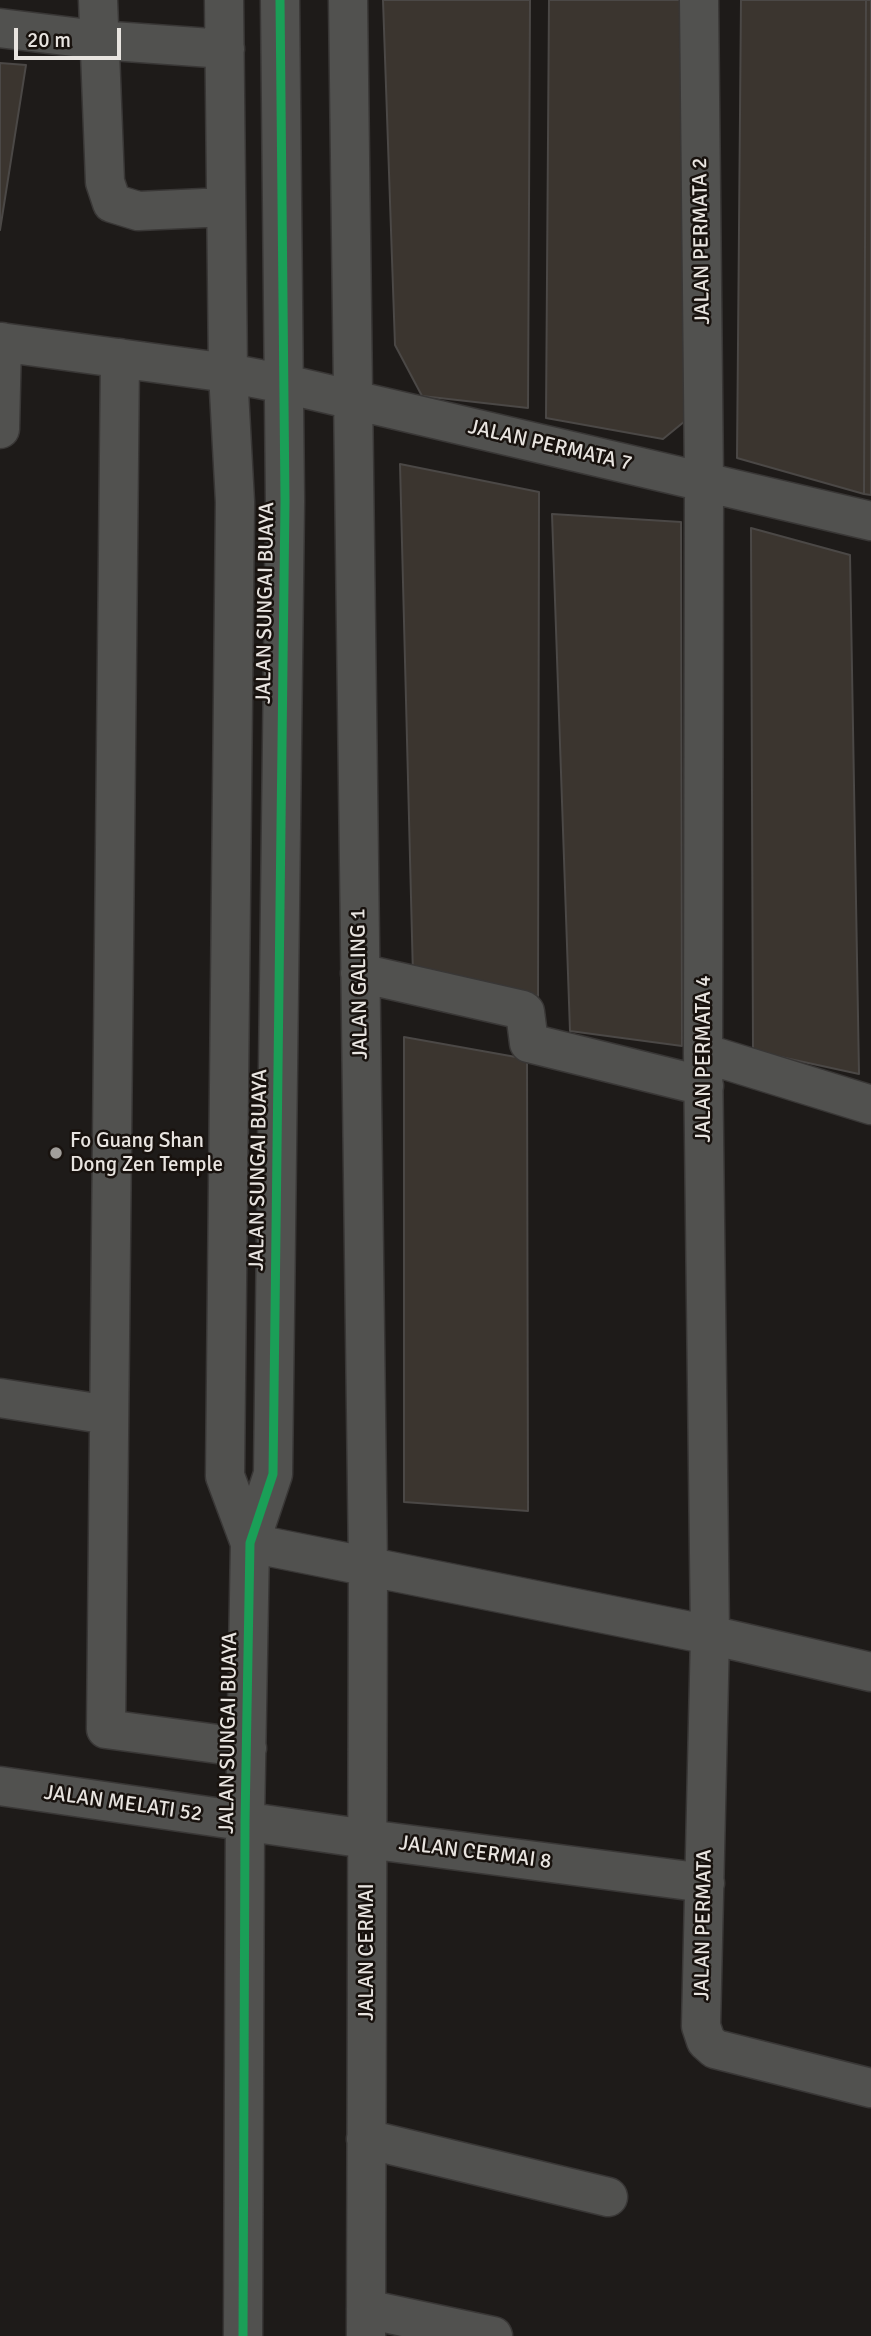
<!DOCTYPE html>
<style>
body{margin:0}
#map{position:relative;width:871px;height:2336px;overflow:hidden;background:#1e1b19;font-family:Signika,sans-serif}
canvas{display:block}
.scale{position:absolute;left:14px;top:28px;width:107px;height:32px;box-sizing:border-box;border:4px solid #e8e4e0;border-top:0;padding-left:9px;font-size:21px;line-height:24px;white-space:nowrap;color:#e8e4e0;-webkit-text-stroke:5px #18120e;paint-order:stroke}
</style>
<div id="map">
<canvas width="871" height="2336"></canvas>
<div class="scale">20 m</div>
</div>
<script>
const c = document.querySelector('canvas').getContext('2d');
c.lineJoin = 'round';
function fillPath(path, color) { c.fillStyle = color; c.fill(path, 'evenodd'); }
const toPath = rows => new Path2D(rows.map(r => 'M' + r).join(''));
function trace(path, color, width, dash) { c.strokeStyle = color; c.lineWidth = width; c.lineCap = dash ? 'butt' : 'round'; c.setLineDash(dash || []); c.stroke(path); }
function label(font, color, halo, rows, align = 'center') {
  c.font = font + ' Signika,sans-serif'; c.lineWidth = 5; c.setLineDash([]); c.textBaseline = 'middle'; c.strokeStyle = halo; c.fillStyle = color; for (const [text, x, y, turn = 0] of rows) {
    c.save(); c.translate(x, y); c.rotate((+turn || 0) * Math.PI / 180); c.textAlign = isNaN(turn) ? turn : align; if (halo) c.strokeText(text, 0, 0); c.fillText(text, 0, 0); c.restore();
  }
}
const building = toPath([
 [383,0,530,0,528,408,422,396,395,345,383,0],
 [549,0,681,0,685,421,663,439,546,418,549,0],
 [741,0,866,0,864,494,737,458,741,0],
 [866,0,871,0,871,495,864,494,866,0],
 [0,63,26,65,0,230,0,63],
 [400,464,539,492,538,996,413,976,400,464],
 [552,514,681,522,682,1046,570,1031,552,514],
 [751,528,850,555,859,1074,753,1051,751,528],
 [404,1037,527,1059,528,1511,404,1502,404,1037]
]);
fillPath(building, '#3b352f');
trace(building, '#4b4846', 2);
const minor = toPath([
 [98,0,105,182,112,203,138,211,226,207],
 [224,0,228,373,235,502,225,1476,250,1543],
 [348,0,368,1567,366,2336],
 [699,0,704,482,703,1053,710,1635,701,2026,706,2041,715,2049,871,2088],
 [0,28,98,40,225,49],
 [0,342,228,373,285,384,871,521],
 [120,358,106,1729,247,1748],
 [0,429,2,342],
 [360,973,523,1010,525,1012,529,1043,704,1086],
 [703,1053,871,1105],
 [0,1398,109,1415],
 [250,1543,710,1635,871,1672],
 [0,1786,367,1839,705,1883],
 [366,2139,608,2197],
 [366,2309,493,2336],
 [243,2336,245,1821,250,1543,273,1474,285,501,280,0]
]);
trace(minor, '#393736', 41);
trace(minor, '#51514f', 38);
trace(toPath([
 [243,2336,245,1821,250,1543,273,1474,285,501,280,0]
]), '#1a9f57', 9);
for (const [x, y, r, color] of [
 [56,1153,7,"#a19e9a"]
]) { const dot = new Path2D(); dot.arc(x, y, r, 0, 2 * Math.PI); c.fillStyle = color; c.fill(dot); trace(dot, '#18120e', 2.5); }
label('21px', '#e8e4e0', '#18120e', [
 ["JALAN PERMATA 2",702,241,-91],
 ["JALAN PERMATA 7",550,446,13],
 ["JALAN SUNGAI BUAYA",266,603,-89],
 ["JALAN GALING 1",360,984,-91],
 ["JALAN PERMATA 4",704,1059,-90],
 ["JALAN SUNGAI BUAYA",259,1170,-89],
 ["JALAN SUNGAI BUAYA",229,1733,-89],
 ["JALAN MELATI 52",123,1804,8],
 ["JALAN CERMAI 8",475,1853,7],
 ["JALAN PERMATA",704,1925,-89],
 ["JALAN CERMAI",367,1952,-90]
]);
label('21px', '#e8e4e0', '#18120e', [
 ["Fo Guang Shan",70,1141],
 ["Dong Zen Temple",70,1165]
], 'left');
</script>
